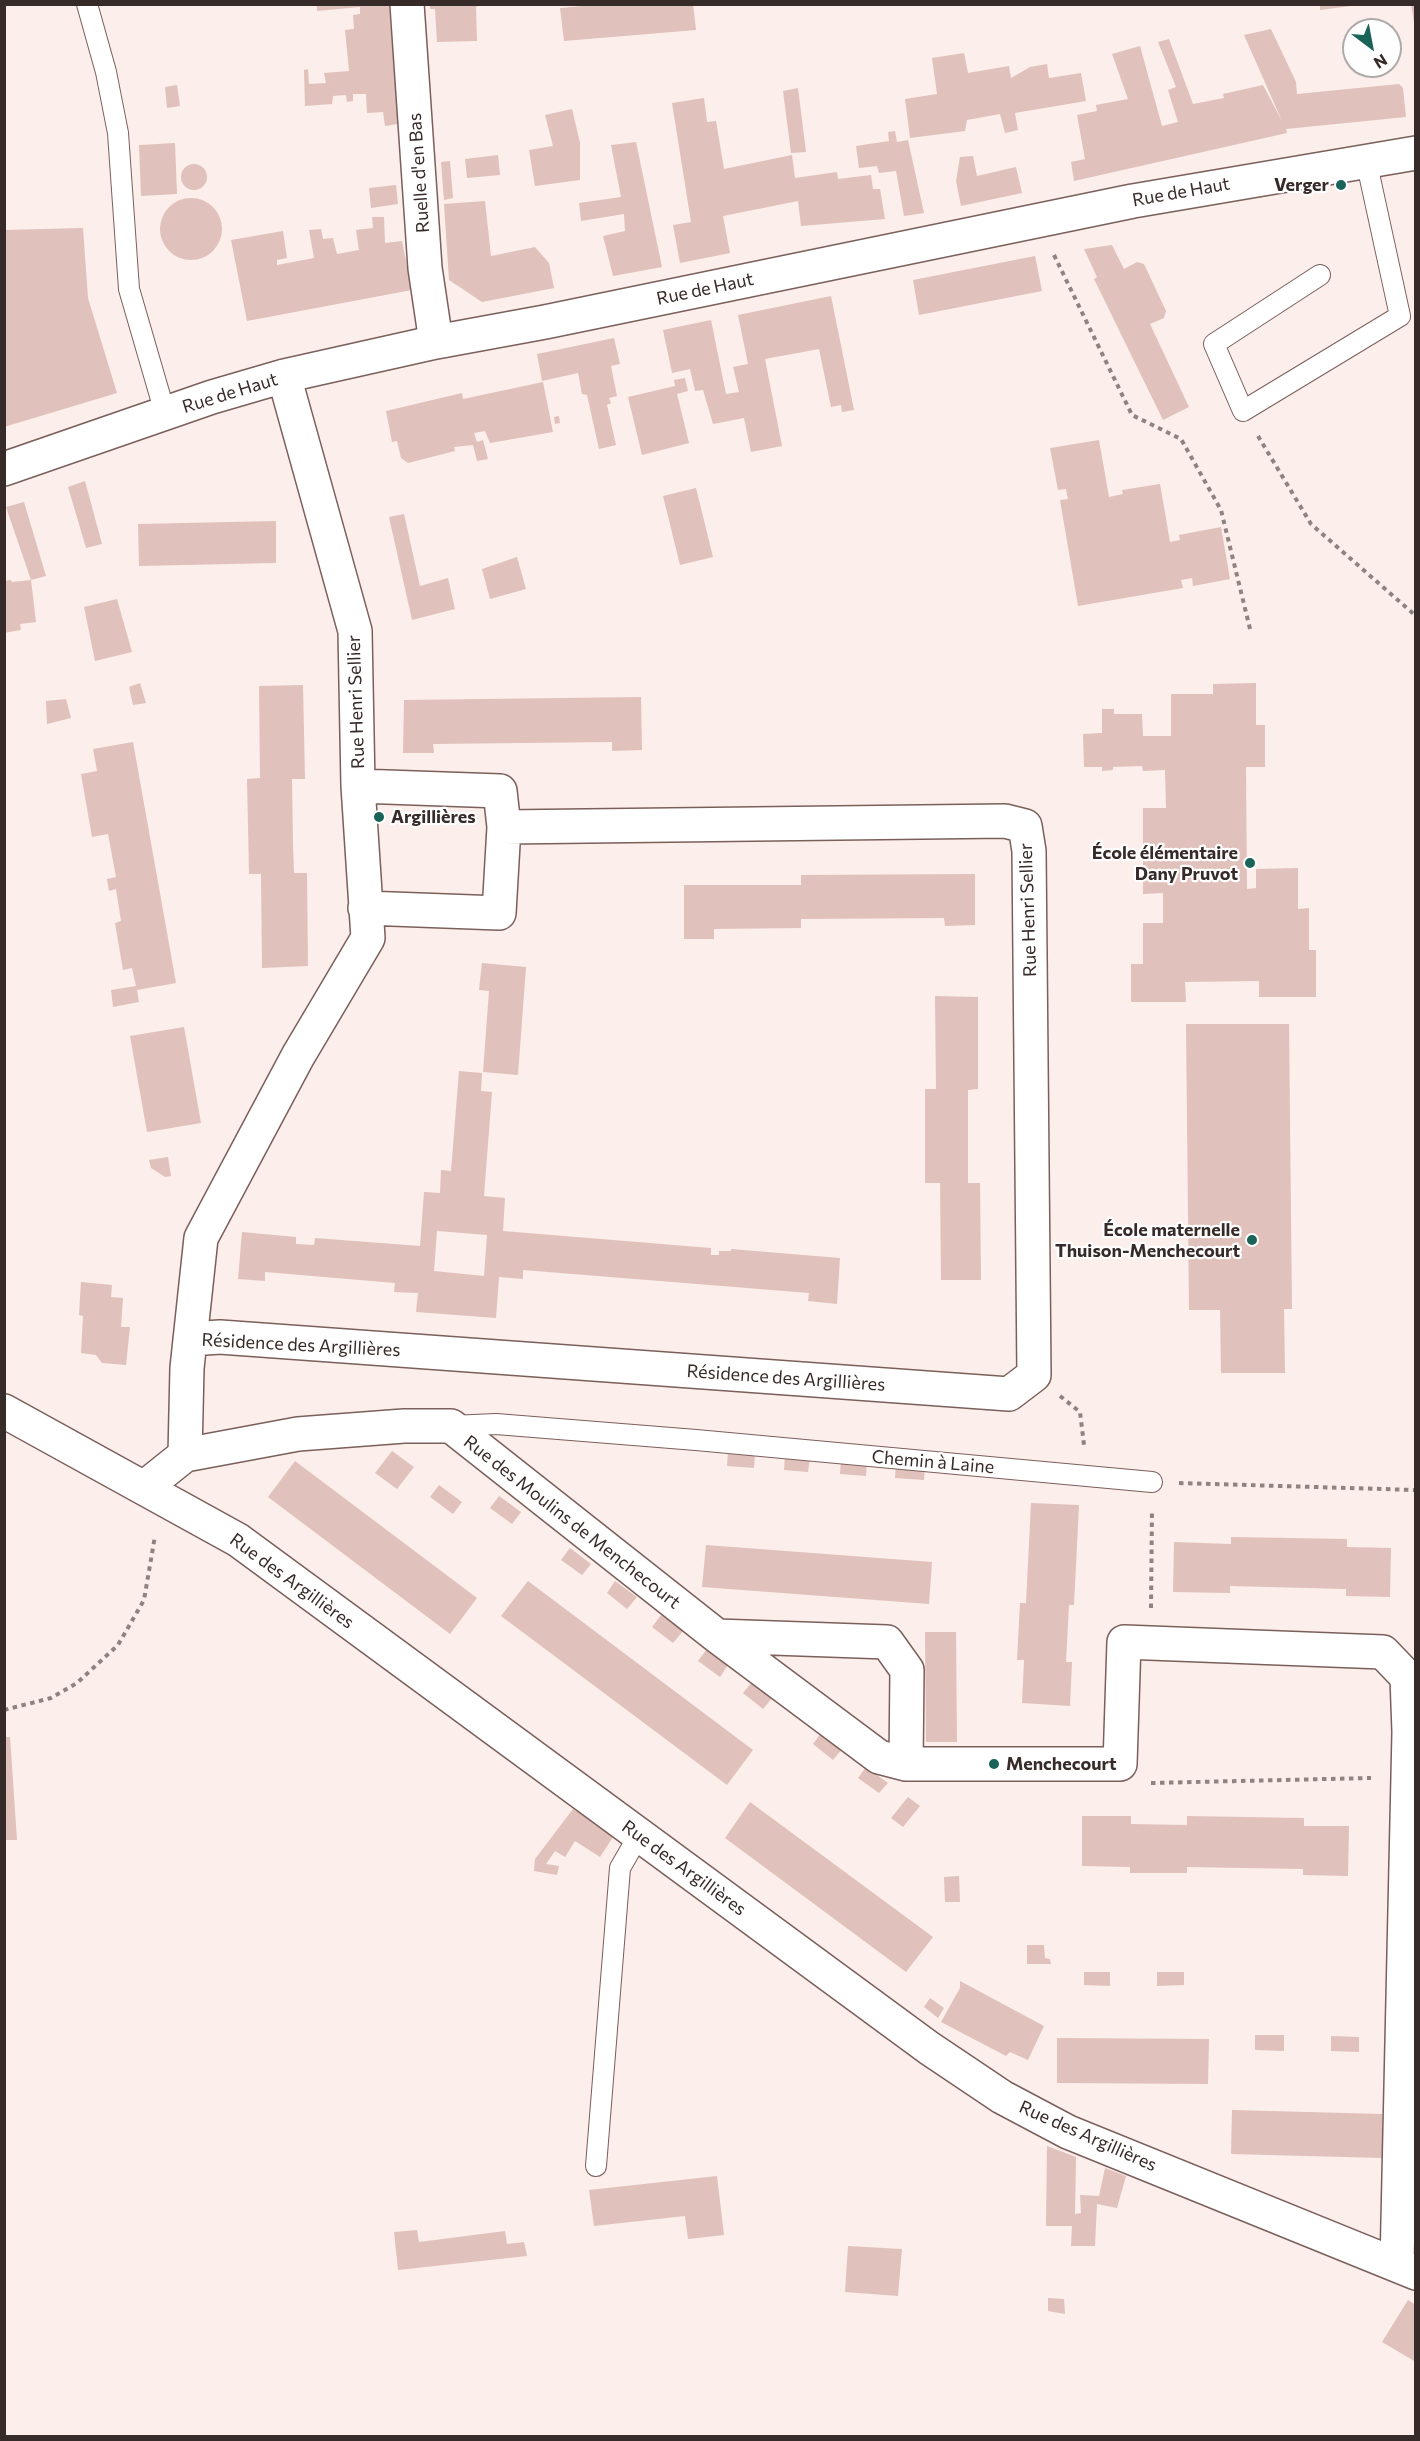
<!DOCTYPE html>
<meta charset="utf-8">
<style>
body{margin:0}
#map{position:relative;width:1420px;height:2441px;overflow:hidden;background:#fbeeeb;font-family:Commissioner,sans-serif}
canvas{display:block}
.frame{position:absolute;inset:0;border:6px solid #372b29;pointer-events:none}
.north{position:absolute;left:1342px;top:18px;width:60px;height:60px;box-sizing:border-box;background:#fefefe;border:2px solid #aeaaa9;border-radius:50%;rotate:148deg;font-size:16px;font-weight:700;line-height:24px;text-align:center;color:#372b29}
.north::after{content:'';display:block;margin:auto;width:21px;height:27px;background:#1a6359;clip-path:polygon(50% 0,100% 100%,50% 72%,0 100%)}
</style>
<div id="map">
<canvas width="1420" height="2441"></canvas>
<div class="frame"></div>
<div class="north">N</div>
</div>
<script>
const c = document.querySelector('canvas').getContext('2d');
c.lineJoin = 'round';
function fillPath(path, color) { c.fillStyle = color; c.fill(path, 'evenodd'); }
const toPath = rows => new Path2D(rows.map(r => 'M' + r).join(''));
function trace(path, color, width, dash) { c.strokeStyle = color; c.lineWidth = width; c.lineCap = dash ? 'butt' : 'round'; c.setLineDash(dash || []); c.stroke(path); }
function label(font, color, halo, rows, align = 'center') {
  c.font = font + ' Commissioner,sans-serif'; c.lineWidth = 4.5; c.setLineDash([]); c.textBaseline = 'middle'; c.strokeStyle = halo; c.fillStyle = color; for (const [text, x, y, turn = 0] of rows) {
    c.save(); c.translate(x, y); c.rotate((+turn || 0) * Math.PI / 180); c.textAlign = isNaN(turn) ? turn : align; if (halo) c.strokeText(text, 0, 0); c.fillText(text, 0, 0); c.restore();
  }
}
fillPath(toPath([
 [317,4,389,4,398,124,385,126,383,112,367,113,366,94,353,94,353,101,347,102,346,95,333,96,332,104,305,106,304,70,308,69,309,84,326,83,324,73,349,71,345,30,354,29,353,15,360,14,360,7,317,11],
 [430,4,481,4,476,7,477,41,437,42,435,9,430,9],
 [606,4,693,4,696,30,564,41,560,8],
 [1320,4,1351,4,1351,6,1320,10],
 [1411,4,1416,4,1416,23,1414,23],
 [1393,25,1395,37,1390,42,1390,30,1379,30,1379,27],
 [1271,29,1296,82,1297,94,1399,84,1403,88,1406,117,1286,129,1287,133,1074,181,1071,162,1085,159,1077,115,1097,111,1096,105,1128,99,1112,54,1140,46,1162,126,1178,122,1168,90,1176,87,1158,42,1169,39,1193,104,1224,98,1223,94,1263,85,1282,121,1244,35],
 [964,53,968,73,1009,66,1011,78,1030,67,1047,64,1049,78,1081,73,1086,101,1015,113,1018,130,1005,133,1000,114,967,120,965,131,910,138,905,99,937,94,932,58],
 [177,85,180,106,167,108,165,87],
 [798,88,806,152,791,153,783,91],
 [704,98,707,122,716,121,724,169,792,155,795,178,837,172,838,179,871,175,873,189,880,189,885,219,801,226,798,201,723,216,730,253,680,263,673,225,691,222,672,103],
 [572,109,580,143,580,180,535,186,529,150,553,146,545,115],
 [895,131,897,142,908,140,924,213,904,216,896,171,879,173,877,166,859,168,856,146,889,141,888,132],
 [636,142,662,267,613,276,603,236,625,231,624,214,581,221,579,203,621,197,611,145],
 [175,143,177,194,141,196,139,145],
 [498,155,500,175,467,178,465,159],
 [973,156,977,176,1016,167,1022,193,961,206,956,181,960,157],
 [450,161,453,198,444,200,441,162],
 '181 177a13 13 0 1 1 26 0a13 13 0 1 1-26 0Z',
 [396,185,398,204,371,208,369,188],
 '160 229a31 31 0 1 1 62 0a31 31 0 1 1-62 0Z',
 [485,201,491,256,535,247,549,263,554,288,482,302,449,280,444,204],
 [372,217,384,217,385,243,402,241,412,290,247,321,231,240,283,231,287,258,277,260,277,265,314,258,309,230,321,229,323,239,333,238,337,254,359,250,356,230,373,228],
 [83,228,88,298,117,393,4,427,4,230],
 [1112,245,1124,269,1137,262,1144,264,1166,311,1164,318,1150,324,1189,407,1163,420,1094,279,1097,277,1084,249],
 [1035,256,1042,291,919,315,913,280],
 [831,296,854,410,842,412,841,405,831,407,819,349,765,359,782,446,751,452,744,418,713,424,703,390,695,391,690,369,672,373,663,330,711,320,726,394,739,392,733,367,748,364,738,315],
 [614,338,620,364,611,366,617,396,609,398,611,403,607,405,616,445,599,449,587,395,582,394,578,373,542,381,537,354],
 [685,378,688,391,677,394,689,443,642,455,628,397,675,386,674,380],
 [543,382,553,432,490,443,485,431,474,433,477,442,483,440,488,459,477,461,473,445,454,447,455,451,408,463,401,458,397,441,392,442,386,411,462,393,463,399],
 [559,416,560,423,555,424,554,417],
 [1099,440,1109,497,1123,494,1122,490,1160,484,1170,542,1180,540,1179,535,1221,527,1230,579,1193,586,1192,578,1181,580,1183,588,1078,606,1060,500,1068,499,1066,489,1058,490,1050,448],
 [85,481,102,544,86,548,68,487],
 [696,488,713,557,680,565,663,496],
 [24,502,46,576,31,580,6,507],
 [404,514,420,586,448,578,455,609,412,620,389,517],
 [276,521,276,563,139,566,138,524],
 [517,557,526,589,490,599,482,569],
 [11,580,12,582,31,580,36,622,20,624,21,630,4,633,4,581],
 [117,599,132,652,95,661,84,607],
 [140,683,146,703,133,705,129,687],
 [1256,683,1256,725,1265,725,1265,767,1246,767,1247,889,1256,888,1256,869,1298,868,1298,909,1309,908,1309,950,1316,950,1316,997,1259,997,1259,981,1185,982,1186,1002,1131,1002,1131,964,1143,964,1143,923,1163,923,1163,893,1143,894,1143,808,1166,808,1165,770,1143,771,1142,766,1113,767,1113,770,1102,771,1102,767,1084,767,1083,734,1102,733,1102,709,1114,709,1114,714,1142,714,1143,736,1171,736,1171,694,1213,694,1213,684],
 [303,685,305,779,292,779,293,845,294,873,307,873,308,966,262,968,261,874,249,874,247,779,260,778,259,686],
 [641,697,642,750,612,751,612,742,433,744,434,753,403,753,404,700],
 [66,699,71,718,47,724,46,701],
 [133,742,176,983,137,990,139,1002,113,1007,111,990,136,986,132,968,123,970,115,923,121,921,116,889,109,891,107,879,116,877,108,834,92,837,81,774,97,771,93,749],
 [975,874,975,925,945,926,944,918,801,919,801,928,714,929,714,939,684,939,684,885,801,885,801,875],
 [482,963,526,967,518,1075,483,1072,489,991,479,990],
 [935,996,978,997,978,1089,968,1090,968,1183,980,1183,981,1280,941,1280,940,1183,925,1183,925,1089,936,1089],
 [1186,1024,1289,1024,1292,1309,1284,1309,1285,1373,1221,1373,1220,1310,1189,1310],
 [184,1027,201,1123,147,1132,130,1036],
 [459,1071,482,1073,481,1091,492,1092,484,1196,505,1198,503,1231,711,1248,711,1255,719,1255,719,1251,731,1251,731,1249,840,1258,837,1304,808,1301,809,1293,523,1270,523,1279,499,1277,496,1318,416,1312,418,1293,394,1292,395,1283,265,1272,265,1281,238,1279,242,1232,296,1237,296,1244,314,1245,315,1238,420,1246,424,1192,440,1193,441,1170,451,1171],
 [437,1231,487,1235,484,1276,434,1271],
 [168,1157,171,1176,165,1177,151,1168,149,1160],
 [81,1282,112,1285,111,1297,123,1298,121,1327,130,1327,126,1365,102,1363,96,1355,81,1353,83,1316,79,1315],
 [392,1451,414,1467,397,1489,375,1473],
 [728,1452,755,1454,754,1468,727,1466],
 [785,1455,810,1457,808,1472,784,1470],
 [841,1459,867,1461,866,1476,840,1474],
 [295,1461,477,1598,450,1634,268,1497],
 [896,1462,925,1465,924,1480,895,1478],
 [439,1485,462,1502,453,1514,430,1497],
 [499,1496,521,1512,512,1524,490,1508],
 [1031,1503,1079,1505,1074,1605,1069,1605,1066,1662,1072,1662,1070,1706,1022,1703,1024,1660,1017,1660,1020,1603,1026,1603],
 [1231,1537,1347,1539,1347,1547,1391,1548,1390,1597,1346,1596,1346,1589,1230,1586,1230,1593,1173,1592,1174,1542,1231,1544],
 [706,1545,932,1562,929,1604,702,1587],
 [570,1548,591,1564,582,1575,561,1560],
 [528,1581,753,1750,727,1785,501,1616],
 [615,1581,637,1597,627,1609,607,1593],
 [661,1615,683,1631,673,1643,652,1627],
 [925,1632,956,1632,957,1742,926,1742],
 [707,1649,728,1665,720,1677,698,1661],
 [752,1682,773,1697,763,1709,743,1693],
 [821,1733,842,1749,833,1760,813,1744],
 [4,1737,10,1737,17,1840,4,1840],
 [866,1767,888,1783,879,1793,858,1778],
 [908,1797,920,1806,903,1827,891,1818],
 [750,1802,933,1937,906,1972,725,1838],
 [573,1809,615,1834,600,1857,575,1841,565,1857,555,1851,546,1864,559,1866,557,1875,534,1871,535,1859],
 [1082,1816,1131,1816,1131,1824,1187,1825,1187,1816,1304,1818,1304,1826,1349,1826,1348,1876,1303,1875,1303,1869,1187,1867,1187,1873,1130,1873,1130,1867,1082,1866],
 [959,1876,960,1902,945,1902,944,1877],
 [1027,1945,1044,1945,1045,1958,1050,1959,1051,1964,1027,1964],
 [1084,1972,1110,1972,1110,1986,1084,1985],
 [1157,1972,1184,1972,1184,1985,1157,1986],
 [960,1981,1044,2026,1028,2060,1010,2052,1006,2056,941,2022,960,1988],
 [930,1998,944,2008,938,2018,924,2007],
 [1255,2035,1284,2035,1284,2051,1255,2050],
 [1331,2036,1359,2037,1359,2052,1331,2051],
 [1057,2038,1209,2039,1208,2084,1057,2083],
 [1232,2110,1383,2114,1382,2158,1231,2154],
 [1047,2146,1076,2157,1075,2214,1081,2213,1080,2195,1099,2196,1105,2168,1126,2176,1117,2208,1097,2204,1095,2246,1071,2246,1072,2226,1046,2226],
 [717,2176,724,2235,688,2239,685,2216,594,2226,589,2190],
 [417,2230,419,2242,505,2231,507,2244,524,2242,527,2256,398,2270,394,2232],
 [848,2246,902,2249,898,2296,845,2292],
 [1048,2298,1064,2299,1065,2314,1048,2311],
 [1408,2300,1416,2305,1416,2362,1382,2342]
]), '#e1c1bb');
const service = toPath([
 [87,4,106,72,118,133,129,289,165,413],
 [1320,275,1214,344,1243,411,1400,316,1366,160],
 [451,1426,496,1424,696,1440,1152,1482],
 [596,2166,620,1868,639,1835]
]);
const minor = toPath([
 [407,4,425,268,436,342],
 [4,469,212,397,284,376,436,342,545,322,1133,201,1416,153],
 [365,908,499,913,504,827],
 [190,1339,220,1337,1009,1394,1034,1375,1029,851,1025,826,1005,821,504,827,500,791,358,786],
 [4,1411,238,1540,929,2048,1002,2097,1068,2132,1416,2273],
 [185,1455,187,1368,201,1238,298,1056,368,938,358,786,355,631,284,376],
 [145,1487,185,1455,298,1434,404,1426,451,1426,717,1636,879,1757,906,1764,1120,1764,1124,1642,1383,1652,1407,1677,1416,1678],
 [717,1636,887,1642,907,1670,906,1764],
 [1397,2265,1409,1732,1407,1677]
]);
trace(service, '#7b5f5a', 22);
trace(minor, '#7b5f5a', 36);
trace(toPath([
 [1054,255,1132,415,1181,439,1221,510,1251,633],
 [1258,436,1311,524,1416,616],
 [1060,1396,1080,1412,1084,1445],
 [1179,1483,1416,1490],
 [1151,1608,1152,1510],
 [4,1710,51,1698,77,1683,118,1645,144,1600,155,1536],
 [1151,1783,1371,1778]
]), '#8f8380', 4, [4.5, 4.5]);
trace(service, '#fff', 20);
trace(minor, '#fff', 33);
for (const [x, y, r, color] of [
 [1341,185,6,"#1a6359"],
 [379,817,6,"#1a6359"],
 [1250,863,6,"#1a6359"],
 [1252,1240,6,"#1a6359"],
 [994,1764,6,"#1a6359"]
]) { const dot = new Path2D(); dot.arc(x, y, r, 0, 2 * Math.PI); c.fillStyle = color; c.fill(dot); trace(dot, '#fefefe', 2); }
label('18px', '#372b29', '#fefefe', [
 ["Ruelle d'en Bas",419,173,-94],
 ["Rue de Haut",1181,192,-10],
 ["Rue de Haut",705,289,-12],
 ["Rue de Haut",230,393,-17],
 ["Rue Henri Sellier",356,702,-92],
 ["Rue Henri Sellier",1028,910,-92],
 ["Résidence des Argillières",301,1345,3],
 ["Résidence des Argillières",786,1378,4],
 ["Chemin à Laine",933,1462,5],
 ["Rue des Moulins de Menchecourt",572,1522,38],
 ["Rue des Argillières",292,1581,36],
 ["Rue des Argillières",684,1868,36],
 ["Rue des Argillières",1088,2136,24]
]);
label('bold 18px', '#372b29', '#fefefe', [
 ["Verger",1329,185],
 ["Argillières",391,817,"left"],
 ["École élémentaire",1238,853],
 ["Dany Pruvot",1238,874],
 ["École maternelle",1240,1230],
 ["Thuison-Menchecourt",1240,1251],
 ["Menchecourt",1006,1764,"left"]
], 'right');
</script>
